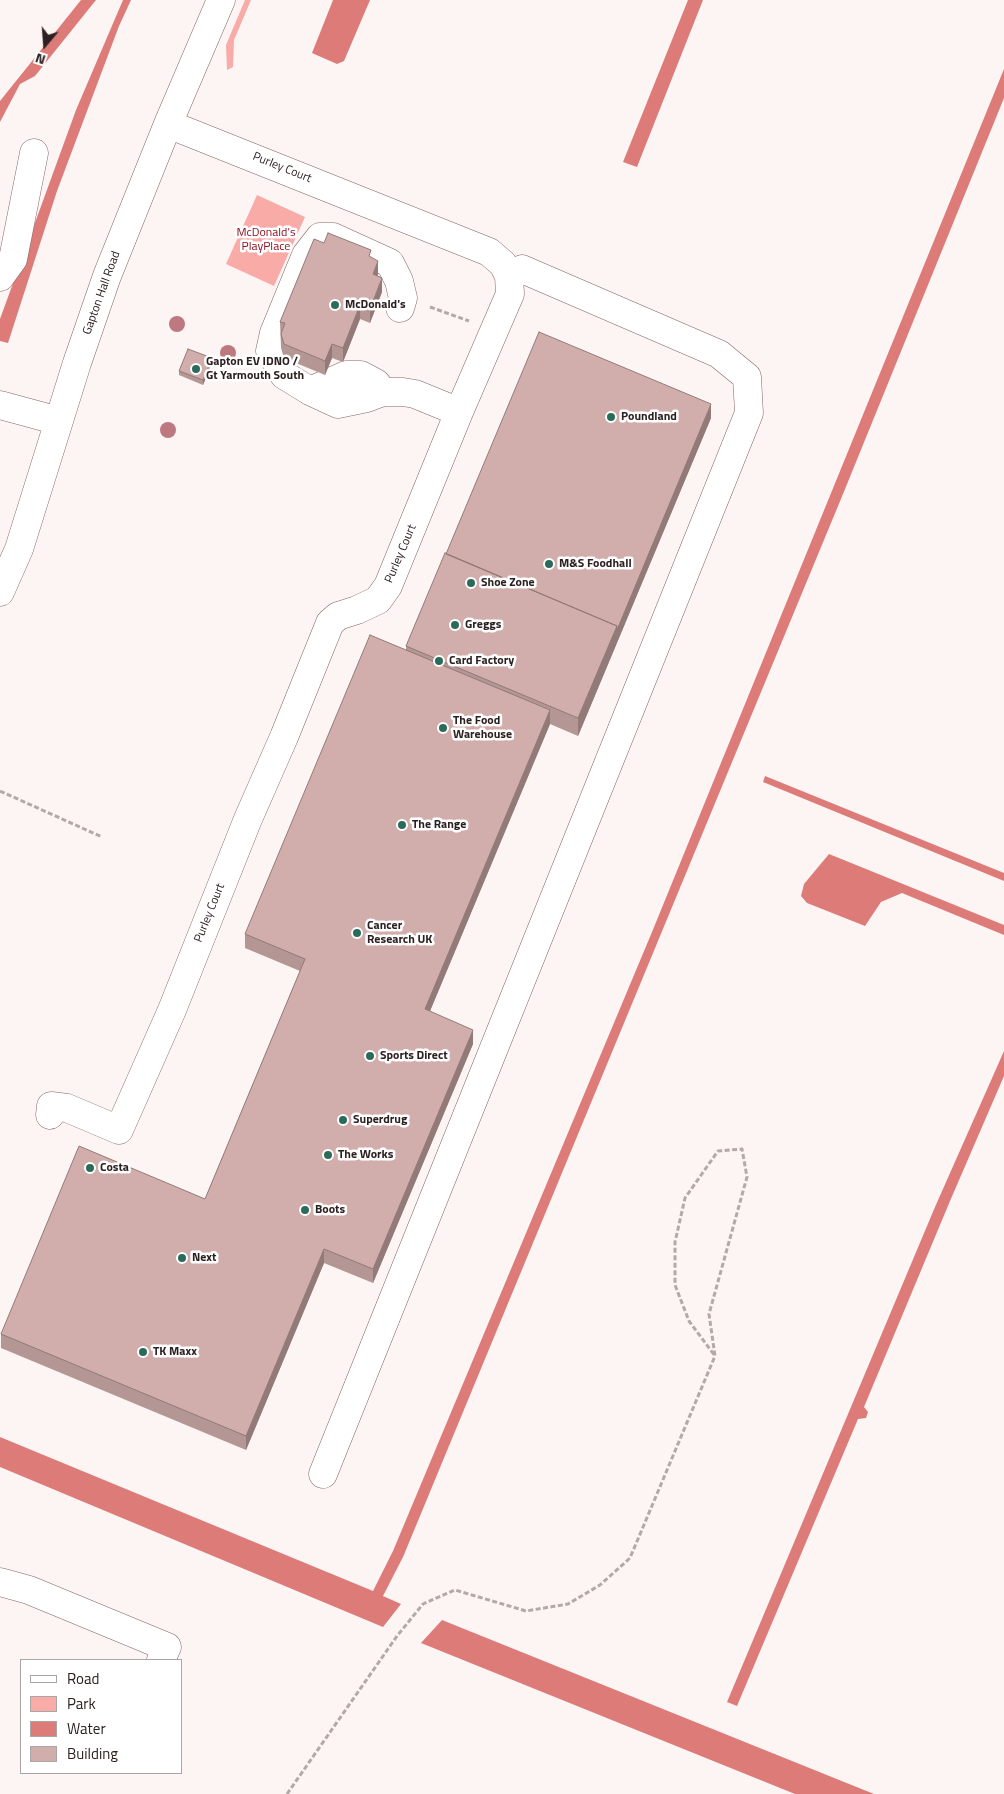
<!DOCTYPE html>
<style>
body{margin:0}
#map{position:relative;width:1004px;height:1794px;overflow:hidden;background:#fcf5f4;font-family:"Titillium Web",sans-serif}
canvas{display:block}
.legend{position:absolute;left:20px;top:1659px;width:162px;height:115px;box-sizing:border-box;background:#fff;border:1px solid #aba6a6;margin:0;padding:6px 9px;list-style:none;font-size:15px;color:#2d2020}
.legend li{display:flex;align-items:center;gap:10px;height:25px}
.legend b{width:25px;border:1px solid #aba6a6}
.north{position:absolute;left:20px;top:20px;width:50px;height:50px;-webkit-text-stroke:4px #fff;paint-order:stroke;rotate:198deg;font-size:14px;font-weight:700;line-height:20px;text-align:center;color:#2d2020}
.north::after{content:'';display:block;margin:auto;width:18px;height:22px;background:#2d2020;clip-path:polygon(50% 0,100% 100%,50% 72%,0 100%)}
</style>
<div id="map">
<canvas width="1004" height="1794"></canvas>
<ul class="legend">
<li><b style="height:6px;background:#fff"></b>Road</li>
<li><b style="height:14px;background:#f9aba8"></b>Park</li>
<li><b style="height:14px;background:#dd7b79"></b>Water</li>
<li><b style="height:14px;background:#d1aeac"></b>Building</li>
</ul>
<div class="north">N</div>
</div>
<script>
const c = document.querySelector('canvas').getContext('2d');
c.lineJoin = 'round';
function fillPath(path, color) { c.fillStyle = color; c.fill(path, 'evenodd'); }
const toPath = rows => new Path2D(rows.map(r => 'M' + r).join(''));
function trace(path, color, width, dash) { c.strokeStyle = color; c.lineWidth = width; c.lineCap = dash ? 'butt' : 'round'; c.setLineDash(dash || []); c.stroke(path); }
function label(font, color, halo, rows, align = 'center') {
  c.font = font + ' "Titillium Web",sans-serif'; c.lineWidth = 5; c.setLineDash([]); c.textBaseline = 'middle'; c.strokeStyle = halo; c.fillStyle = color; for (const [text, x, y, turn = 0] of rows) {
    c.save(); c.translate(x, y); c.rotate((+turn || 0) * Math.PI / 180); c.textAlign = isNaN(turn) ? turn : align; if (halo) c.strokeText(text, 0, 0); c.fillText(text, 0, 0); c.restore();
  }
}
fillPath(toPath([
 [245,0,251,0,234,40,233,67,227,70,226,45],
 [257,195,305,217,274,286,226,264]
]), '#f9aba8');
fillPath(toPath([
 [81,0,96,0,35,76,20,84,0,122,0,101],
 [123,0,131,0,119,26,57,191,8,343,0,341,0,319,76,110],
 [333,0,370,0,344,61,337,64,312,53],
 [688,0,703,0,637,167,623,162],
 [1004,69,1004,98,843,494,403,1557,383,1596,401,1604,383,1627,0,1467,0,1437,373,1591,393,1551,652,932],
 [765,776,1004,873,1004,881,763,782],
 [829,854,1004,925,1004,935,902,893,881,902,865,926,807,903,801,896,804,884],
 [1004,1051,1004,1076,950,1201,864,1407,868,1412,866,1418,858,1419,737,1706,727,1702,935,1207],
 [442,1620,874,1794,795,1794,421,1643]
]), '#dd7b79');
const minor = toPath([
 [0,277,13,259,34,153],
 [400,308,403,298,399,281,390,263,333,237,320,237,306,255,274,333,270,351,284,375,310,391,338,404,367,398,383,392,403,392,415,394,459,412],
 [310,391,346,375,361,375,376,383,383,392],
 [0,405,59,421],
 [0,592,19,549,77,363,107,276,168,124,221,0],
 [50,1115,51,1106,67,1108,119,1130,172,1010,248,819,284,737,330,623,338,616,357,610,378,600,388,586,459,412,510,294,509,276,503,264,489,252,168,124],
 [323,1474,749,413,747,377,719,354,522,269,509,276],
 [0,1582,29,1590,167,1647,161,1660]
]);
trace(minor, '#846463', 29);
trace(toPath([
 [430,307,469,321],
 [0,791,102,837],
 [287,1794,397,1636,423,1604,455,1590,526,1611,568,1604,600,1585,630,1558,715,1356,709,1314,747,1177,742,1149,718,1151,685,1198,675,1242,675,1285,689,1321,715,1356]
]), '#b2a9a8', 3, [5, 2.5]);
trace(minor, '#fff', 28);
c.fillStyle = '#bd7880';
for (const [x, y] of [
 [177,324],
 [228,353],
 [168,430]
]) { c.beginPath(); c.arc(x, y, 8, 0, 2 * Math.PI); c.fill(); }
fillPath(toPath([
 [324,243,371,258,378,274,378,276,382,292,370,323,360,319,343,362,332,358,325,375,284,358,281,348,280,322],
 [212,363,203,385,179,375,179,371],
 [711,418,578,736,550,724,430,1011,473,1044,373,1283,324,1263,246,1450,1,1348,1,1334,205,1199,300,971,245,948,245,934,406,650,406,646,446,554]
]), '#b49694');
fillPath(toPath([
 [378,261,378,274,373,288,373,274],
 [382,278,382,292,370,323,370,309],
 [360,305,360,319,343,362,343,348],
 [332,344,332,358,325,375,325,361],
 [212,358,212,363,203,385,203,380],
 [711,404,711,418,578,736,578,718],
 [550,710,550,724,425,1023,425,1009],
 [473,1030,473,1044,373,1283,373,1269],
 [324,1249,324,1263,246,1450,246,1436]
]), '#927a78');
const building = toPath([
 [328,233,371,250,369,256,378,261,373,274,382,278,370,309,360,305,343,348,332,344,325,361,284,344,281,334,285,323,280,322,314,239,324,243,328,233],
 [539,332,711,404,617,630,617,626,446,554,539,332],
 [188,349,212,358,203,380,179,371,188,349],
 [445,553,617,626,578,718,406,646,445,553],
 [370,635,550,710,425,1009,473,1030,373,1269,324,1249,246,1436,1,1334,79,1146,205,1199,305,959,245,934,370,635]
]);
fillPath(building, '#d1aeac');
trace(building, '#927a78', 1);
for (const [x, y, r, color] of [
 [335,305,5,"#2b6b59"],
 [196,369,5,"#2b6b59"],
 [611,417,5,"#2b6b59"],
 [549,564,5,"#2b6b59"],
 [471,583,5,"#2b6b59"],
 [455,625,5,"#2b6b59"],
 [439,661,5,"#2b6b59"],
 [443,728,5,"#2b6b59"],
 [402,825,5,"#2b6b59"],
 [357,933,5,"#2b6b59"],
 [370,1056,5,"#2b6b59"],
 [343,1120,5,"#2b6b59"],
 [328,1155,5,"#2b6b59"],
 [90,1168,5,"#2b6b59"],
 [305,1210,5,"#2b6b59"],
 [182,1258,5,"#2b6b59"],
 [143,1352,5,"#2b6b59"]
]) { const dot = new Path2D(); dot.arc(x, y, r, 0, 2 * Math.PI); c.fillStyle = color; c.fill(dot); trace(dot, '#fff', 2); }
label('12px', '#2d2020', '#fff', [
 ["Purley Court",282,168,22],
 ["Gapton Hall Road",102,293,-70],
 ["Purley Court",401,554,-67],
 ["Purley Court",210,913,-68]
]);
label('12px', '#8a1221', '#fff', [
 ["McDonald's",266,233],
 ["PlayPlace",266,247]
]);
label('bold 12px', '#2d2020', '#fff', [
 ["McDonald's",345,305],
 ["Gapton EV IDNO /",206,362],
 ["Gt Yarmouth South",206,376],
 ["Poundland",621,417],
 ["M&S Foodhall",559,564],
 ["Shoe Zone",481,583],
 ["Greggs",465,625],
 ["Card Factory",449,661],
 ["The Food",453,721],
 ["Warehouse",453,735],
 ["The Range",412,825],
 ["Cancer",367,926],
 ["Research UK",367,940],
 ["Sports Direct",380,1056],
 ["Superdrug",353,1120],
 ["The Works",338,1155],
 ["Costa",100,1168],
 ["Boots",315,1210],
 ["Next",192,1258],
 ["TK Maxx",153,1352]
], 'left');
</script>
